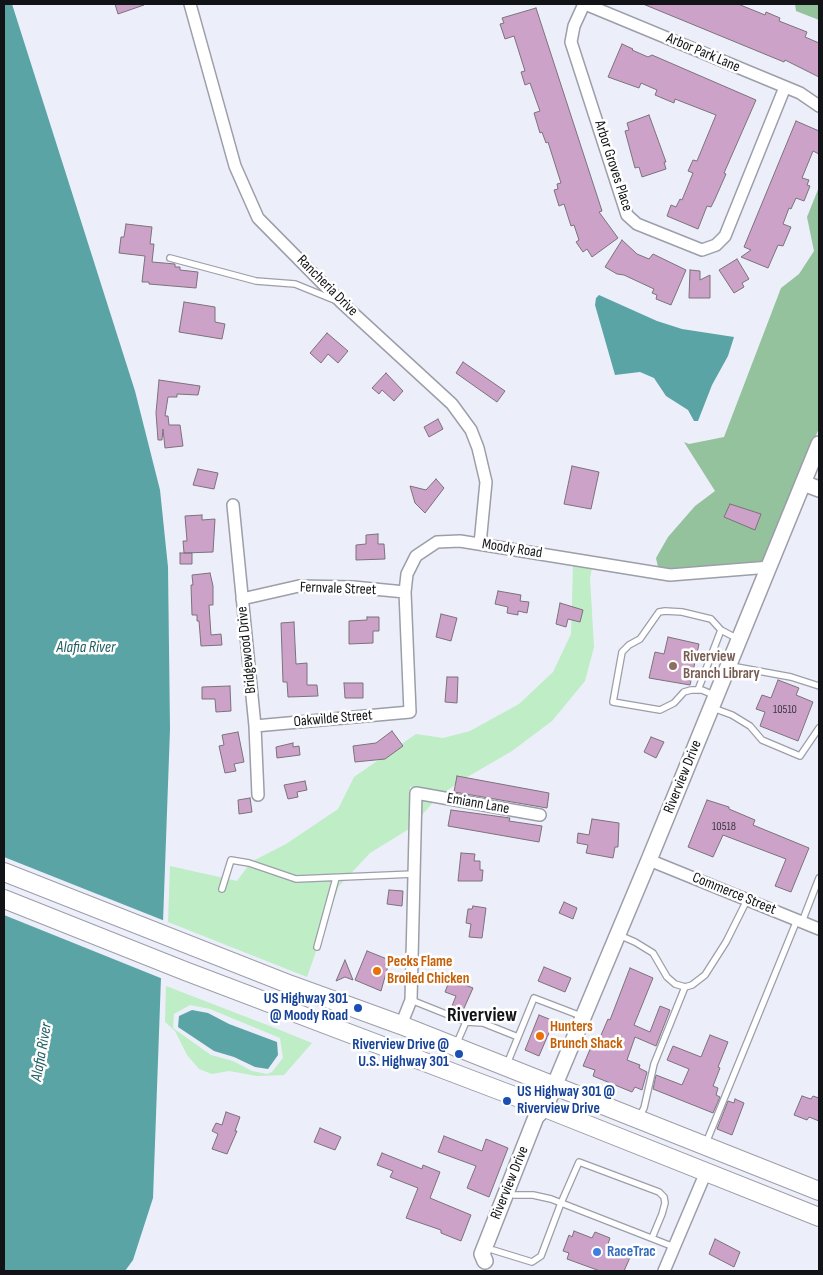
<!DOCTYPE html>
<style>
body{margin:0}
#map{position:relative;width:823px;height:1275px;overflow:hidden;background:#eceef9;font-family:"Sofia Sans Condensed",sans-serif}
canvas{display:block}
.frame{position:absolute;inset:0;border:5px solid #121317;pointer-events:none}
</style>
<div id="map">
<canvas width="823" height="1275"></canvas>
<div class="frame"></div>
</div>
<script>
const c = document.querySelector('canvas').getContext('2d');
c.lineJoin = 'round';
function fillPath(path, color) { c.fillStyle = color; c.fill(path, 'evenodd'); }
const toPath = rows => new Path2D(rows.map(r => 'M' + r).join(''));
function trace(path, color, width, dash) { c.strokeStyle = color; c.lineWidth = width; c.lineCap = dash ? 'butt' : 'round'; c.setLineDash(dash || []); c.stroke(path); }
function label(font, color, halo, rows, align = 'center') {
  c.font = font + ' "Sofia Sans Condensed",sans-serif'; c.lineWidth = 5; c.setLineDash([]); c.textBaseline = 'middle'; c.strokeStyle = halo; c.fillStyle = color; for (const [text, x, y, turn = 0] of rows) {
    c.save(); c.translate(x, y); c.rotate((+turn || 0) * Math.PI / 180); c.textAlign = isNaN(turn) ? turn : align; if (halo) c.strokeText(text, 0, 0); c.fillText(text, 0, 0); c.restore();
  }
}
fillPath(toPath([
 [573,565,592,568,590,578,594,647,585,681,552,721,512,751,462,780,437,798,422,815,422,788,410,787,409,829,370,853,339,886,307,977,168,922,170,866,237,881,251,862,286,844,338,809,354,777,416,734,443,738,470,731,519,704,553,672,571,634],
 [166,986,280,1030,312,1043,284,1075,257,1076,229,1071,212,1074,199,1069,187,1055,175,1031,165,1022],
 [190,1005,210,1009,280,1038,283,1058,272,1072,267,1074,252,1071,233,1061,211,1055,173,1028,174,1014]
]), '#beedc6');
fillPath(toPath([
 [795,4,819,4,819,20,796,11],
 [819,187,819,428,765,562,670,569,658,567,656,558,668,537,695,506,715,491,684,442,689,444,724,437,781,288,799,274,814,251,807,217]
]), '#94c29c');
fillPath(toPath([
 [4,4,12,4,135,391,160,490,168,567,170,729,153,1198,133,1260,125,1271,4,1271],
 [599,295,657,321,682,329,734,337,728,356,712,385,698,421,694,421,688,410,666,396,654,378,640,372,615,375,595,305,596,298],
 [192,1010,208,1013,229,1024,277,1042,278,1055,268,1069,255,1067,234,1057,214,1051,178,1027,179,1016]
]), '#5aa4a6');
fillPath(toPath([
 [4,857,165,921,163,979,4,915]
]), '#eceef9');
const building = toPath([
 [115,4,144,4,144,5,118,14,115,4],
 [643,4,738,4,765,15,766,12,780,18,779,21,807,32,805,37,819,43,819,77,785,60,784,62,643,4],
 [536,8,602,211,599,212,618,238,592,257,587,249,583,252,576,242,579,240,574,225,571,226,564,204,559,206,554,190,558,189,557,184,561,183,548,142,546,143,542,132,540,133,534,113,540,111,530,83,525,85,521,72,525,71,514,36,505,39,500,24,504,23,502,18,536,8],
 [622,44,633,49,632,50,648,57,652,55,756,100,724,173,726,174,715,199,711,207,707,206,698,229,667,216,671,205,676,207,680,199,682,200,693,173,688,171,693,160,697,161,716,115,675,99,674,103,655,95,657,90,641,83,639,88,608,77,622,44],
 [649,115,666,162,664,162,666,169,642,177,639,167,635,168,625,131,629,130,627,123,649,115],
 [796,121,819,131,819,154,813,151,802,178,809,180,807,185,810,186,804,201,796,198,791,209,789,208,783,224,791,227,783,246,778,245,768,268,741,257,751,250,744,247,796,121],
 [126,224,152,227,150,244,154,244,152,262,175,264,175,267,180,267,180,270,198,272,196,288,149,284,149,282,142,282,145,256,119,253,121,237,124,237,126,224],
 [622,240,637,254,649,259,653,254,686,270,671,305,656,299,657,295,652,293,654,289,624,275,617,274,605,267,622,240],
 [737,259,749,279,742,283,744,287,734,293,719,270,737,259],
 [690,270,700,271,700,280,710,275,710,298,689,298,690,270],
 [184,302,215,307,215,322,225,324,222,339,179,332,184,302],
 [327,333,348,351,338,363,328,354,321,363,310,353,327,333],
 [463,362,505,391,497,402,456,373,463,362],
 [386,373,403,391,394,401,382,390,379,394,372,388,386,373],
 [159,380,200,386,198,395,177,394,177,397,168,397,165,416,168,416,169,425,180,425,183,446,165,448,163,429,162,440,158,440,156,413,159,380],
 [438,419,443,429,429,437,424,427,438,419],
 [572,466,599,472,591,509,564,504,572,466],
 [198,469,218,473,214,489,193,485,198,469],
 [436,479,444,488,425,513,415,503,410,486,426,490,436,479],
 [730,504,761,514,755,530,724,517,730,504],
 [202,515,202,520,215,519,213,552,184,553,183,541,187,541,185,516,202,515],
 [378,534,378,544,384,544,385,559,356,560,356,545,366,544,366,535,378,534],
 [180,553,192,553,192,564,180,564,180,553],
 [210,573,213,586,213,605,209,605,211,635,221,634,222,645,201,646,199,621,197,621,197,615,192,615,191,585,193,585,192,575,210,573],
 [498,591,521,595,520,601,529,602,527,613,518,611,518,615,507,613,508,607,495,604,498,591],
 [560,603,583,610,580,622,568,619,566,627,556,624,560,603],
 [441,614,457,618,451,641,436,637,441,614],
 [367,617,379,617,379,631,373,631,373,643,349,644,349,621,367,620,367,617],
 [294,622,296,664,307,663,307,685,317,685,318,696,288,697,287,682,283,682,281,623,294,622],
 [668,637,699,644,690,685,649,678,655,652,664,654,668,637],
 [447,677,458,677,457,703,445,702,447,677],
 [778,680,799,688,796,695,813,702,798,741,760,726,765,712,756,709,762,695,771,698,778,680],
 [344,683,363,683,363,698,345,698,344,683],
 [230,686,231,711,216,712,215,699,202,699,202,687,230,686],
 [392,731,403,746,385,759,355,762,353,746,376,743,392,731],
 [238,732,244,762,234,764,236,771,225,773,219,746,224,745,222,735,238,732],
 [651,737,664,742,656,758,644,752,651,737],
 [293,743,293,747,299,746,300,755,277,758,276,747,293,743],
 [457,776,549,793,547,808,454,792,457,776],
 [305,781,307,790,297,792,298,797,288,799,284,785,305,781],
 [250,798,252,812,239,814,238,800,250,798],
 [707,800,729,807,729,809,755,820,753,825,809,848,791,892,775,886,786,859,723,835,713,857,688,847,707,800],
 [451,810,510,818,509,821,542,826,539,842,448,826,451,810],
 [592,819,619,823,618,847,615,847,613,858,586,853,588,845,577,843,578,833,589,835,592,819],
 [461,853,475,854,474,861,480,861,480,870,483,870,482,881,458,881,461,853],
 [389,890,403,891,402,906,387,904,389,890],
 [564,902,577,908,573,919,559,913,564,902],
 [473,906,486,908,482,938,469,937,471,924,466,923,468,909,472,909,473,906],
 [367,951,387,959,385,965,388,966,381,991,355,980,367,951],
 [345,960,353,980,345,977,336,981,345,960],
 [544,967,571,978,565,992,538,981,544,967],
 [630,968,653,978,634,1025,650,1032,660,1006,670,1010,656,1046,635,1037,627,1060,640,1065,639,1068,647,1072,642,1090,635,1087,632,1092,593,1076,595,1070,583,1066,591,1047,595,1049,608,1019,610,1020,630,968],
 [450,979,473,988,461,1015,450,1011,456,996,445,992,450,979],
 [539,1015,554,1021,539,1056,525,1050,539,1015],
 [710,1035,728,1042,718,1067,720,1068,713,1086,718,1088,716,1095,720,1097,713,1113,653,1089,656,1075,682,1085,689,1069,667,1060,673,1046,701,1057,710,1035],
 [802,1096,811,1099,813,1096,819,1098,819,1121,809,1117,807,1120,794,1115,802,1096],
 [735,1099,744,1103,732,1135,717,1129,728,1101,734,1103,735,1099],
 [226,1112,240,1117,235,1131,237,1131,227,1154,212,1149,218,1134,212,1131,216,1123,222,1125,226,1112],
 [320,1128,341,1137,335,1150,314,1142,320,1128],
 [444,1136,482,1151,486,1139,508,1148,489,1197,467,1188,476,1166,438,1152,444,1136],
 [382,1153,422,1169,423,1165,440,1172,430,1198,471,1215,461,1241,441,1233,441,1230,406,1218,418,1188,390,1177,393,1171,377,1165,382,1153],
 [574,1231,592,1238,595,1232,610,1238,608,1244,632,1253,624,1271,600,1271,567,1259,569,1253,563,1251,569,1235,572,1237,574,1231],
 [715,1239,740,1252,734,1267,709,1254,715,1239]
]);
fillPath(building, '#cda2c9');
trace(building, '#7b727a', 1);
const lane = toPath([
 [170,258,256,281,295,284,337,301],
 [731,666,791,677,819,686],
 [698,690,721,630],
 [716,696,702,690,691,690,684,692,674,703,660,710,613,702,622,652,629,645,640,639,659,612,665,611,682,612,711,619,721,630,738,639],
 [713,708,732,715,750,726,762,740,800,756,819,728],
 [222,889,231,860,249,863,296,879,414,874],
 [802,922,819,878],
 [619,935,635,942,653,953,667,977,675,984,685,987,692,985,705,975,726,942,747,900],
 [317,947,336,878],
 [411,1000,466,1022,483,1023,518,1037],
 [456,1045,466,1022],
 [507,1064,534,998,581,1016],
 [639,1117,644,1108,654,1064,685,987],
 [706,1143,797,920],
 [514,1195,533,1195,551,1199,674,1247],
 [493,1250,532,1262,541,1256,561,1203,579,1162,659,1192,664,1197,665,1203,662,1214,652,1238]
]);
const street = toPath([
 [190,4,235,166,258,218,341,302,452,404,471,430,478,448,486,482,480,544],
 [584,4,574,26,571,42,627,215,637,224,702,250,716,245,725,236,785,87],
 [585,4,800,93,819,106],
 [233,505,255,726,258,795],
 [242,599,299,586,353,587,405,592],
 [255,726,410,712,405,592,407,574,416,556,437,542,460,541,670,575,770,567],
 [649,860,819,929],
 [401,1025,411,1000,416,793,540,815],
 [664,1271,706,1172]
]);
const secondary = toPath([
 [803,483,819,489],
 [485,1261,482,1254,536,1117,545,1108,649,860,819,444]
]);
const primary = toPath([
 [4,872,291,985,401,1025,819,1191],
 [4,899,185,971,530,1102,819,1217]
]);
trace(lane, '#9c9ea9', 8);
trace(street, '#9c9ea9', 14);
trace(secondary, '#9c9ea9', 18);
trace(primary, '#9c9ea9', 20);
trace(lane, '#fff', 5.5);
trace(street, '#fff', 11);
trace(secondary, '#fff', 15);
trace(primary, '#fff', 18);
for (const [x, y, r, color] of [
 [673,666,5,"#8d6e63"],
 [377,971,5,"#e8710a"],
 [358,1008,5,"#1a4fb4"],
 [540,1036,5,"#e8710a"],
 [459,1054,5,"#1a4fb4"],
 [507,1101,5,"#1a4fb4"],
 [597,1252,5,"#3f7fe0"]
]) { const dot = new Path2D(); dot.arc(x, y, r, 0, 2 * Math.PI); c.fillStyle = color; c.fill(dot); trace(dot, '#fff', 2); }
label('12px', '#413744', null, [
 ["10510",785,710],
 ["10518",724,827]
]);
label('15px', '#121317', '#fff', [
 ["Arbor Park Lane",703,53,23],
 ["Arbor Groves Place",613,166,72],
 ["Rancheria Drive",327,286,45],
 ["Moody Road",512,549,9],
 ["Fernvale Street",338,589,2],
 ["Bridgewood Drive",247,650,-96],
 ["Oakwilde Street",333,719,-5],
 ["Riverview Drive",683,777,-68],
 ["Emiann Lane",478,804,10],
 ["Commerce Street",734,894,22],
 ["Riverview Drive",510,1183,-68]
]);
label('bold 15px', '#785e54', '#fff', [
 ["Riverview",683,657],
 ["Branch Library",683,674]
], 'left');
label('bold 15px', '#c56008', '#fff', [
 ["Pecks Flame",387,962],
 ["Broiled Chicken",387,979],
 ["Hunters",550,1027],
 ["Brunch Shack",550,1044]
], 'left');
label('bold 15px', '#164399', '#fff', [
 ["US Highway 301",348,999],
 ["@ Moody Road",348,1016],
 ["Riverview Drive @",449,1045],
 ["U.S. Highway 301",449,1062],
 ["US Highway 301 @",517,1092,"left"],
 ["Riverview Drive",517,1109,"left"]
], 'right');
label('bold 15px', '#366cbe', '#fff', [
 ["RaceTrac",607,1252]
], 'left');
label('italic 16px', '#205e61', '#fff', [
 ["Alafia River",86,648],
 ["Alafia River",42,1052,-80]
]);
label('bold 20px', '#121317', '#fff', [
 ["Riverview",482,1016]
]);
</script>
